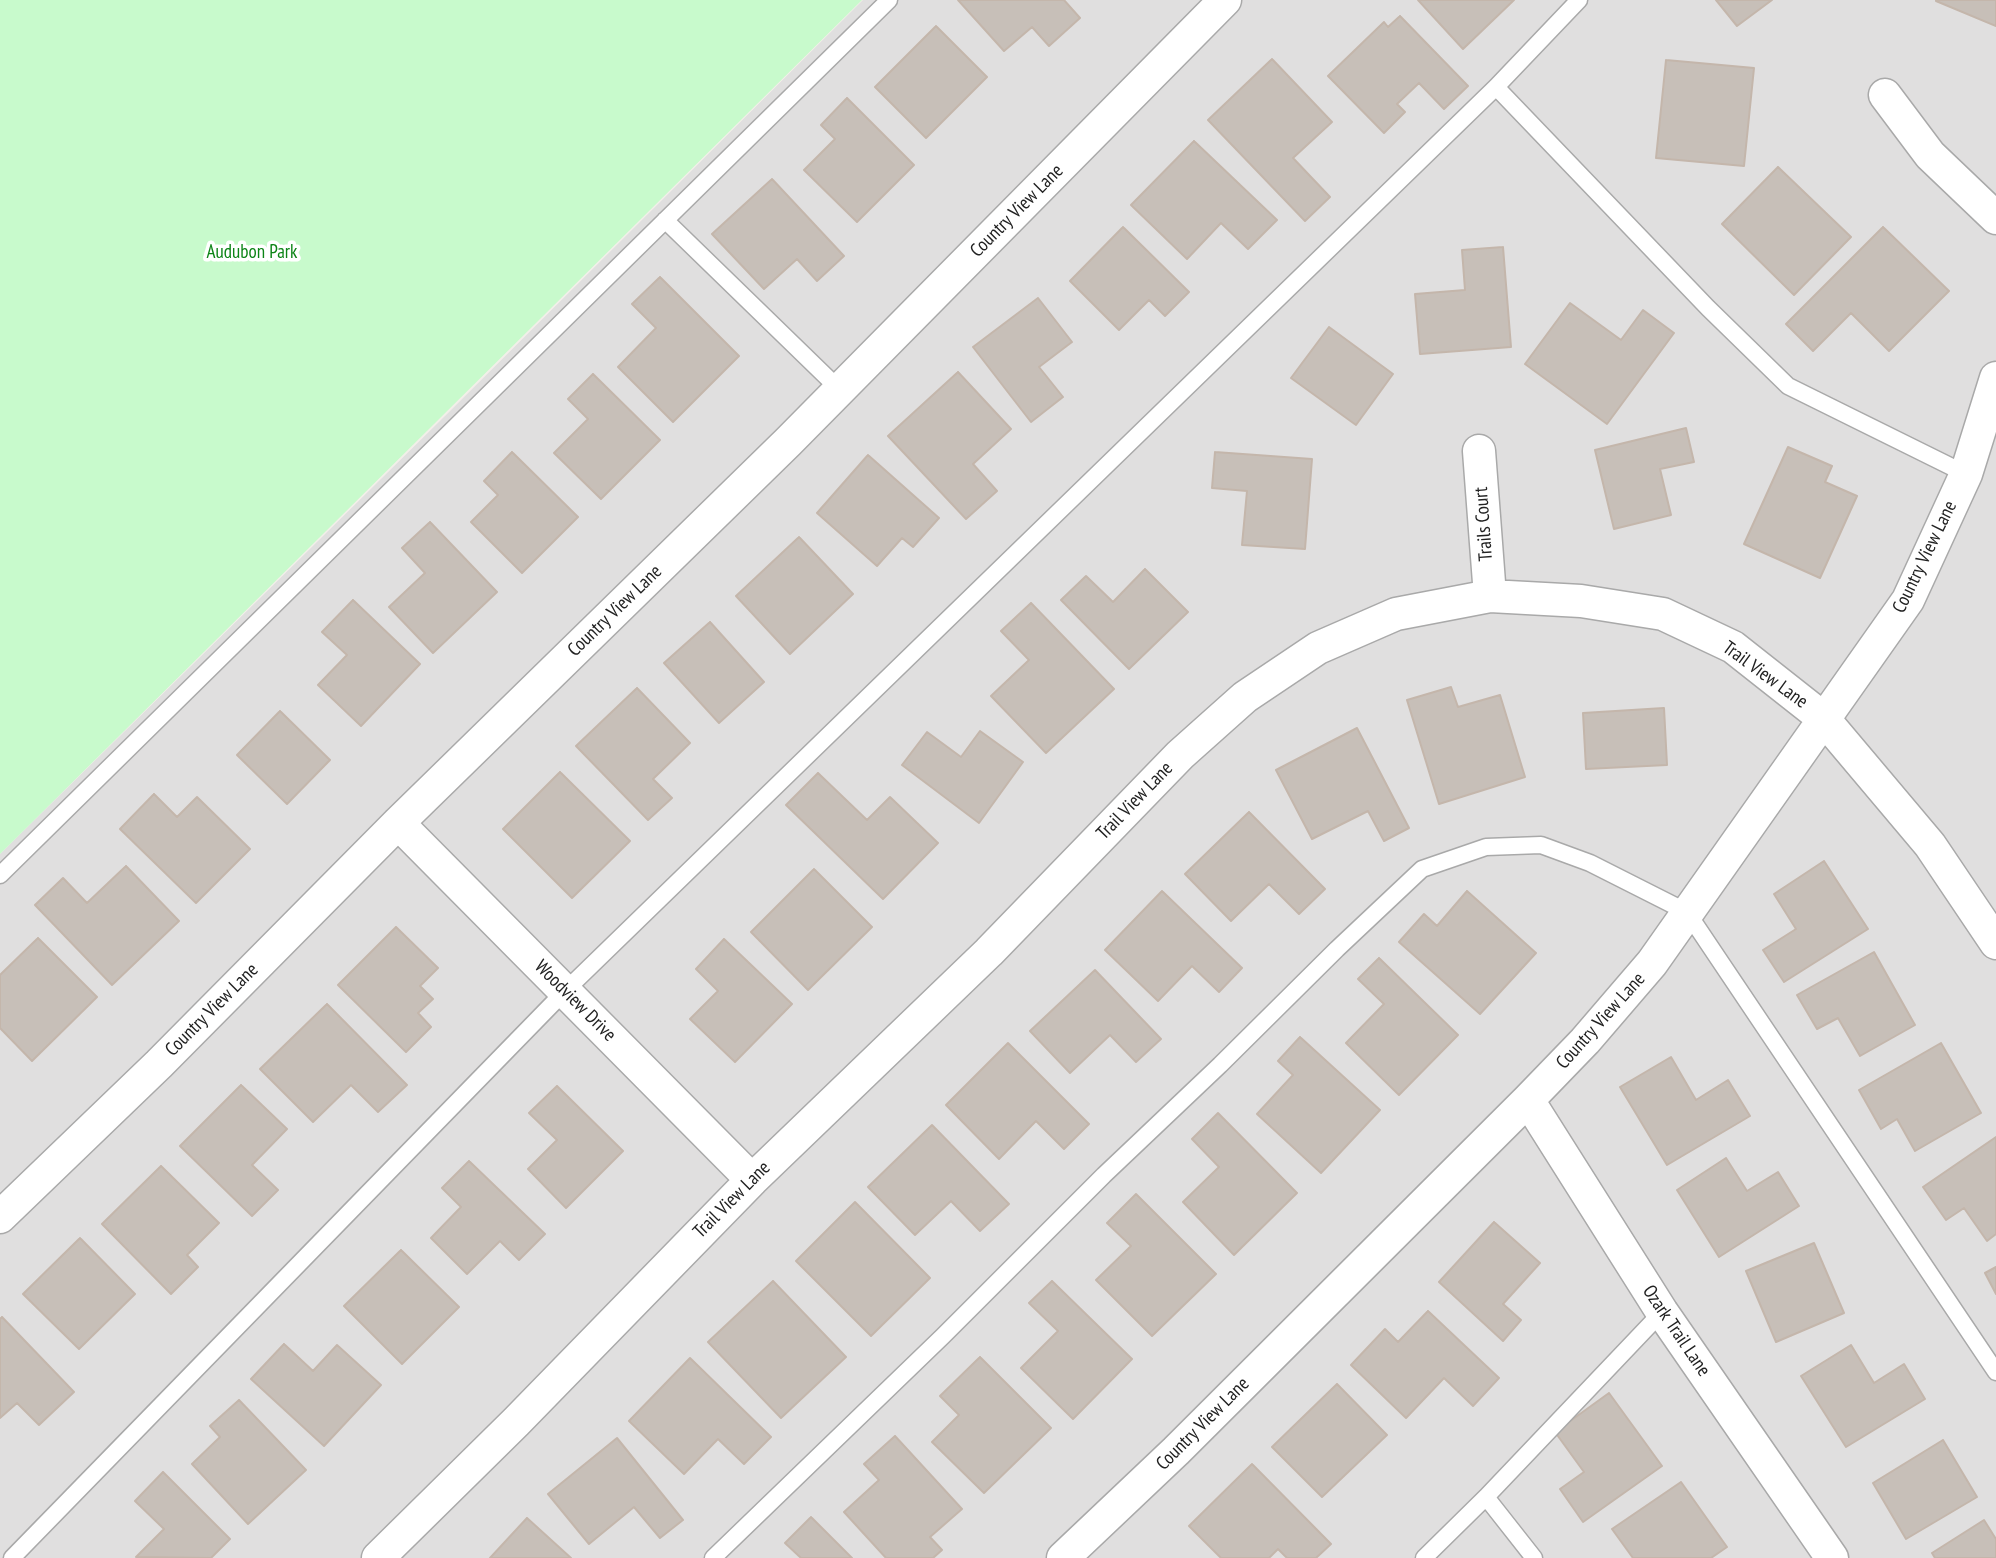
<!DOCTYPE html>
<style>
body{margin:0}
canvas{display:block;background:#f2efe9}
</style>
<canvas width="1996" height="1558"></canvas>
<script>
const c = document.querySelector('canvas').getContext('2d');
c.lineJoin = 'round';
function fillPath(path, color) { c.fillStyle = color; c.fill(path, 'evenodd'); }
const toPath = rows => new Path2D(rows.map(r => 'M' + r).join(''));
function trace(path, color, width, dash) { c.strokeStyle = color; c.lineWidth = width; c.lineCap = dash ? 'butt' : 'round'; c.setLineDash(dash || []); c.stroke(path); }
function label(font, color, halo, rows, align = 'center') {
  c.font = font + ' "PT Sans Narrow",sans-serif'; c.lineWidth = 7; c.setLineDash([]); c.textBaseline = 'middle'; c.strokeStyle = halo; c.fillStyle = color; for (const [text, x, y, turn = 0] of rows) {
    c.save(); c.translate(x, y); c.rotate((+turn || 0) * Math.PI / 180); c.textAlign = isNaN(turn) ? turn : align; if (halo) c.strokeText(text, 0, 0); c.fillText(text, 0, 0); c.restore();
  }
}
fillPath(toPath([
 [863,0,1996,0,1996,1558,0,1558,0,854,445,416]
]), '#e0dfdf');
fillPath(toPath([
 [0,0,862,0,0,854]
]), '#c8facc');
const building = toPath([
 [958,0,1064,0,1080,18,1049,46,1032,27,1004,51,958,0],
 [1418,0,1514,0,1463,49,1418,0],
 [1716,0,1772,0,1737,26,1716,0],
 [1936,0,1996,0,1996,26,1936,1,1936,0],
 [1400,16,1468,86,1444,109,1419,83,1397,104,1405,112,1384,133,1328,76,1384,22,1388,27,1400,16],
 [936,26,987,77,926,138,875,87,936,26],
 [1272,59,1332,122,1293,158,1330,197,1305,221,1208,120,1272,59],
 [1666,60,1754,68,1744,166,1656,158,1666,60],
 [847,98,914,165,857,222,804,170,835,139,821,125,847,98],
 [1194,141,1277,220,1248,249,1221,223,1187,259,1131,205,1194,141],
 [1778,167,1851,237,1794,295,1722,224,1778,167],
 [772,179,844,256,817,281,797,259,764,289,712,234,772,179],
 [1123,227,1189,292,1165,316,1149,300,1119,330,1070,281,1123,227],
 [1883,227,1949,291,1889,351,1851,313,1813,351,1786,324,1883,227],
 [1503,247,1511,347,1420,354,1415,294,1465,290,1462,250,1503,247],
 [660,277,739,356,673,422,618,367,656,328,632,304,660,277],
 [1038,298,1072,342,1039,367,1063,397,1031,422,973,347,1038,298],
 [1570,303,1621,340,1643,310,1674,333,1607,424,1525,364,1570,303],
 [1329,327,1393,374,1356,425,1291,378,1329,327],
 [958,372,1011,429,973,464,997,491,966,519,888,436,958,372],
 [593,374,660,440,601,499,554,453,588,419,568,399,593,374],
 [1686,428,1694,462,1660,469,1671,515,1614,529,1595,450,1686,428],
 [1788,447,1832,466,1825,482,1857,496,1820,578,1744,544,1788,447],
 [512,452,578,517,522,573,471,522,498,495,484,481,512,452],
 [1215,452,1312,459,1305,549,1242,545,1247,491,1212,488,1215,452],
 [868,455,939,518,913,547,902,538,877,566,817,513,868,455],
 [430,522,497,592,433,653,389,607,425,573,402,548,430,522],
 [799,537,853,594,790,654,736,596,799,537],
 [1145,569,1188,612,1129,669,1061,600,1086,576,1113,602,1145,569],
 [353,600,420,664,361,726,318,685,347,655,322,632,353,600],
 [1031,603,1114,689,1046,753,991,696,1029,660,1001,631,1031,603],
 [710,622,764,682,719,723,664,663,710,622],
 [1451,687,1458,707,1500,695,1525,777,1439,804,1407,700,1451,687],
 [637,688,690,743,653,779,672,798,648,820,576,746,637,688],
 [1664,708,1667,765,1586,769,1583,713,1664,708],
 [280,711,330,760,287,804,237,755,280,711],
 [1357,728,1409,828,1384,841,1368,811,1312,839,1276,770,1357,728],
 [980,731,1023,762,979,823,902,765,927,732,961,757,980,731],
 [560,772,630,841,572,898,503,829,560,772],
 [818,773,867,820,890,797,938,843,883,899,786,805,818,773],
 [154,794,177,817,197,797,250,849,196,903,120,829,154,794],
 [1249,812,1325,889,1299,914,1269,884,1231,921,1185,874,1249,812],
 [1824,861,1868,929,1784,982,1763,950,1796,929,1774,894,1824,861],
 [126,866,179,921,112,985,35,905,63,878,87,903,126,866],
 [814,869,872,927,808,990,751,932,814,869],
 [1162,891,1242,968,1219,992,1192,966,1158,1001,1105,950,1162,891],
 [1467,891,1536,953,1480,1014,1399,942,1424,914,1437,926,1467,891],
 [396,927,438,968,420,986,433,999,418,1013,431,1027,406,1052,338,985,396,927],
 [38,938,97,997,32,1061,0,1028,0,975,38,938],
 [724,939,792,1004,735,1062,690,1019,718,991,696,969,724,939],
 [1874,952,1915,1025,1860,1056,1838,1018,1817,1029,1797,995,1874,952],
 [1379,958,1458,1035,1399,1095,1346,1043,1384,1004,1358,979,1379,958],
 [1095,970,1161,1039,1136,1062,1110,1035,1070,1073,1030,1031,1095,970],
 [327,1004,407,1085,378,1112,351,1085,313,1122,260,1069,327,1004],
 [1300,1037,1380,1110,1321,1173,1257,1114,1293,1075,1278,1061,1300,1037],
 [1008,1043,1089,1124,1064,1149,1036,1121,999,1159,946,1105,1008,1043],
 [1941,1043,1981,1113,1915,1151,1897,1119,1881,1129,1859,1090,1941,1043],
 [1671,1057,1696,1100,1728,1080,1750,1116,1667,1165,1620,1087,1671,1057],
 [241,1085,287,1129,252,1165,278,1190,252,1216,180,1146,241,1085],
 [557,1086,623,1151,566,1208,528,1169,557,1140,529,1113,557,1086],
 [1218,1113,1297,1193,1234,1255,1183,1202,1219,1167,1192,1139,1218,1113],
 [932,1125,1009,1204,980,1231,951,1201,915,1235,868,1187,932,1125],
 [1996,1137,1996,1234,1987,1241,1964,1208,1946,1220,1923,1187,1996,1137],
 [1726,1158,1747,1191,1778,1172,1799,1206,1719,1257,1677,1190,1726,1158],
 [469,1161,545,1234,519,1260,500,1241,467,1274,431,1238,461,1207,442,1188,469,1161],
 [161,1166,219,1223,187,1255,198,1267,171,1294,102,1224,161,1166],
 [1136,1194,1216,1274,1152,1336,1096,1280,1131,1246,1107,1223,1136,1194],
 [855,1202,930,1278,871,1336,796,1261,855,1202],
 [1494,1222,1540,1263,1503,1304,1521,1320,1503,1341,1439,1282,1494,1222],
 [80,1238,135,1294,79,1349,23,1294,80,1238],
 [1814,1243,1844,1313,1776,1342,1746,1271,1814,1243],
 [401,1250,459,1307,402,1364,344,1306,401,1250],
 [1996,1267,1996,1294,1985,1273,1996,1267],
 [773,1281,846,1357,781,1418,708,1342,773,1281],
 [1052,1281,1132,1359,1073,1419,1021,1368,1058,1331,1029,1303,1052,1281],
 [1428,1311,1499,1378,1473,1406,1444,1378,1406,1418,1351,1365,1385,1329,1398,1342,1428,1311],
 [2,1317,74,1392,39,1425,17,1403,0,1418,0,1319,2,1317],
 [284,1344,313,1371,337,1345,381,1385,324,1446,251,1379,284,1344],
 [1851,1345,1874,1383,1904,1364,1925,1399,1846,1447,1801,1376,1851,1345],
 [980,1357,1051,1428,984,1493,932,1442,959,1415,940,1396,980,1357],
 [690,1358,771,1437,744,1464,718,1439,684,1474,629,1421,690,1358],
 [1337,1384,1387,1435,1322,1497,1272,1447,1337,1384],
 [1609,1393,1662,1466,1583,1522,1560,1489,1584,1472,1555,1432,1609,1393],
 [239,1400,306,1470,248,1524,192,1464,220,1437,210,1426,239,1400],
 [895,1436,962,1509,930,1537,942,1550,933,1558,886,1558,844,1512,879,1480,864,1464,895,1436],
 [617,1438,683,1520,660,1538,634,1507,589,1544,548,1494,617,1438],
 [1943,1440,1977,1497,1906,1539,1873,1483,1943,1440],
 [1252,1464,1331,1544,1316,1558,1287,1558,1278,1549,1269,1558,1221,1558,1189,1526,1252,1464],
 [163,1472,230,1539,211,1558,136,1557,164,1529,135,1501,163,1472],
 [1681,1482,1727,1547,1711,1558,1633,1558,1612,1529,1681,1482],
 [811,1517,852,1558,801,1558,785,1543,811,1517],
 [527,1518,571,1558,490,1558,527,1518],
 [1984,1520,1996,1539,1996,1558,1935,1558,1932,1553,1984,1520]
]);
fillPath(building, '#c7bfb8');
trace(building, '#c4b6ab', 2);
const lane = toPath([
 [1496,87,1708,308,1788,386,1966,474],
 [665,220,840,390],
 [0,875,889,0],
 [1486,1497,1534,1558],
 [12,1558,565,991,1496,87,1579,0],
 [713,1558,943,1336,1104,1175,1220,1065,1337,949,1422,869,1486,847,1541,845,1590,863,1687,912,1996,1372],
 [1424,1558,1486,1497,1662,1312]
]);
const street = toPath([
 [1885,95,1930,155,1996,218],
 [1479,451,1490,596],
 [398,823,752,1180],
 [1528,1100,1662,1312,1832,1558],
 [0,1217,159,1064,398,823,788,442,1225,0],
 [378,1558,516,1422,752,1180,989,952,1180,755,1245,697,1318,648,1396,614,1490,596,1581,601,1663,614,1733,647,1823,718,1930,845,1996,943],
 [1063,1558,1176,1451,1528,1100,1585,1041,1652,963,1908,600,1966,474,1996,378]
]);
trace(lane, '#a9a9a9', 19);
trace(street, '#a9a9a9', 35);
trace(lane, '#fff', 16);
trace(street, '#fff', 32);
label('19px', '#222', '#fff', [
 ["Country View Lane",1017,211,-45],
 ["Trails Court",1484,524,-94],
 ["Country View Lane",1925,557,-64],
 ["Country View Lane",615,611,-44],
 ["Trail View Lane",1765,675,36],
 ["Trail View Lane",1135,801,-46],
 ["Woodview Drive",575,1001,45],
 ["Country View Lane",212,1010,-45],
 ["Country View Lane",1601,1021,-48],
 ["Trail View Lane",732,1200,-45],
 ["Ozark Trail Lane",1676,1331,56],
 ["Country View Lane",1203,1424,-45]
]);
label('19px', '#0c8416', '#fff', [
 ["Audubon Park",252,253]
]);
</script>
